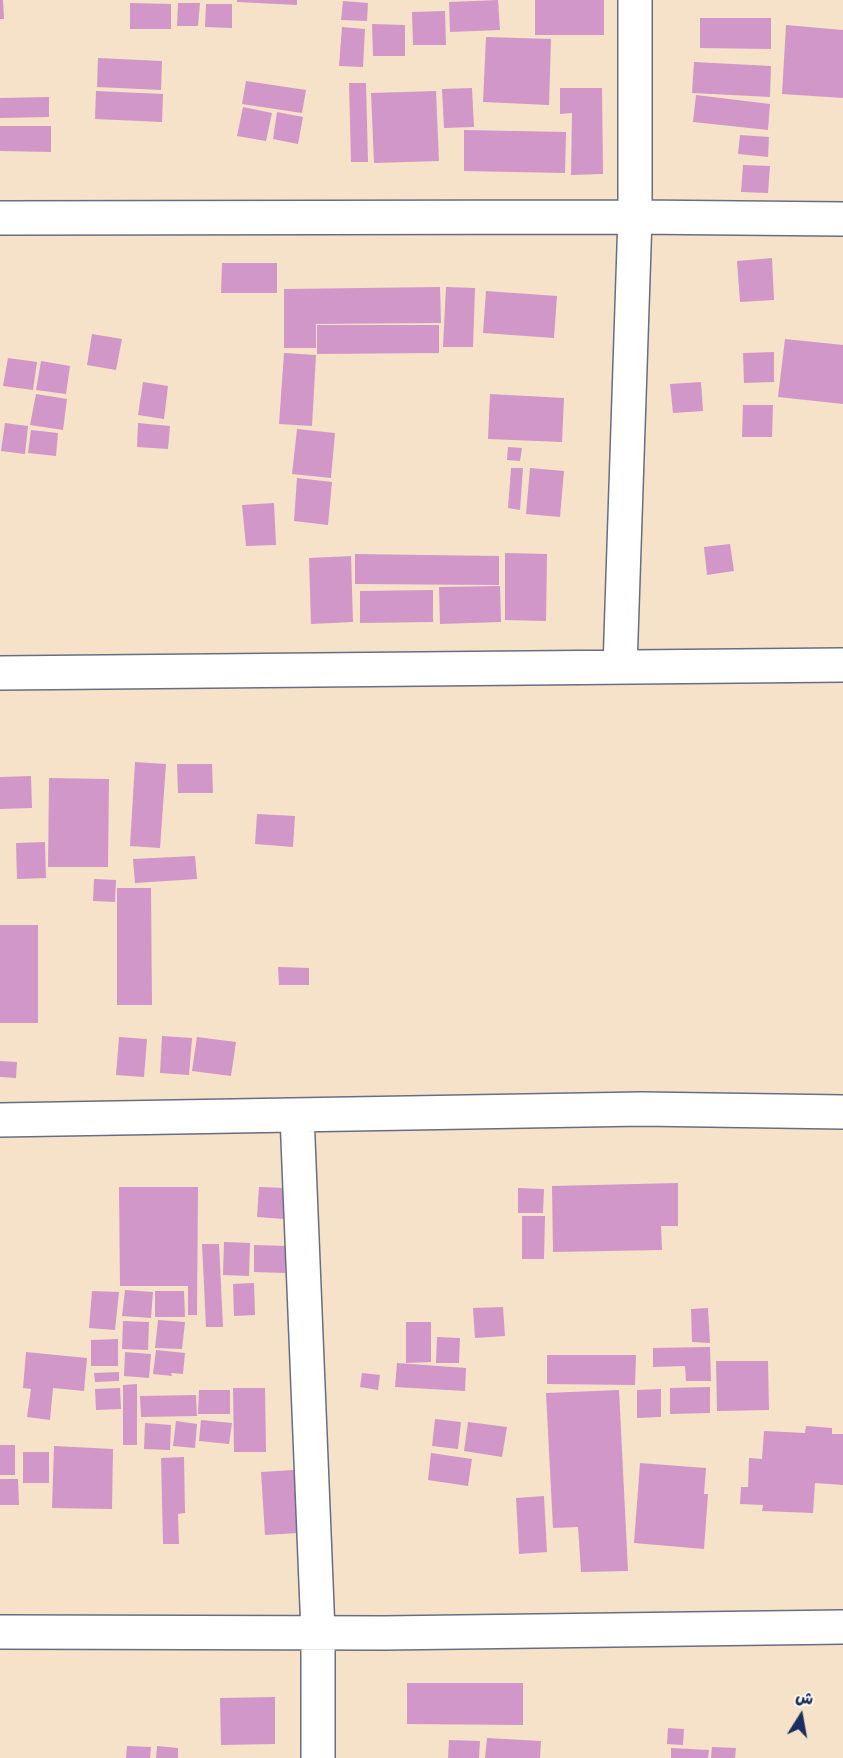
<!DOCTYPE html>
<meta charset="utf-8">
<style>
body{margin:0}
#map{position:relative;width:843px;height:1758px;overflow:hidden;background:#f5e2c9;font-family:"Comic Neue","Playpen Sans Arabic",sans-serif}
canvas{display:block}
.north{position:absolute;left:771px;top:1686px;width:60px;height:60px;-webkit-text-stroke:4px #fbf7ec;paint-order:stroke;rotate:11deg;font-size:16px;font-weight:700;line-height:24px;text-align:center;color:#1b2f5e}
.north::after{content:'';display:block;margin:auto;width:21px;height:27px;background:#1b2f5e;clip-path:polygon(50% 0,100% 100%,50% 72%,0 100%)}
</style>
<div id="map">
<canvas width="843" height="1758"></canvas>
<div class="north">ش</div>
</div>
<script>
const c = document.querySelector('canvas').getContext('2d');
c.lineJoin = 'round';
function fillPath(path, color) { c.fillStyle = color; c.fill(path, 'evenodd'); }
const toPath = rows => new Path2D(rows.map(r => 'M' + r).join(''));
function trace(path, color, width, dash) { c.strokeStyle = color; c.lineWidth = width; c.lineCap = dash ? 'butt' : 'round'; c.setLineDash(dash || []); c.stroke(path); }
fillPath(toPath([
 [0,0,3,0,4,19,0,19],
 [237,0,297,0,297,5,237,2],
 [498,0,500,30,450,32,449,2],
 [535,0,604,0,604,35,535,35],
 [343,1,368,3,367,21,341,20],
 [130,3,171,4,171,29,130,29],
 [178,3,200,3,198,26,177,26],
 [206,4,232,4,232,28,205,27],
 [445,11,446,45,413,45,412,12],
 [700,18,771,18,771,49,700,48],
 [372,24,405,25,405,56,373,56],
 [786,25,843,30,843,98,782,94],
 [342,27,365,29,363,67,339,66],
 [486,37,551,39,549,105,483,102],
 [98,58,162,61,161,90,97,87],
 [694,62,771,66,770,97,692,93],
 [246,81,306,90,302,113,242,104],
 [349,83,366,83,368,162,351,162],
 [472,88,474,127,444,128,442,89],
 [560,88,602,88,603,174,571,175,572,113,560,114],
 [96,91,163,94,162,122,95,119],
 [436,91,439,161,374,163,371,93],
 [696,95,770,104,768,130,693,122],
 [49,97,49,117,0,118,0,98],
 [243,107,272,113,266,141,237,136],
 [277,112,303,117,298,144,273,139],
 [0,126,51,126,51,152,0,151],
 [464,130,566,132,565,173,464,171],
 [740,135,769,137,768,157,738,154],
 [743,165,770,166,768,193,741,192],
 [772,258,774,300,740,302,737,261],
 [222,263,277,263,277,293,221,293],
 [440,287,441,323,316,324,316,348,284,348,284,289],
 [446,287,475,288,473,347,443,347],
 [486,291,557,296,554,338,483,333],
 [317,325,439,325,439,353,317,354],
 [92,334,122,339,116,370,87,365],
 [785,339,843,345,843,404,778,397],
 [774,352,774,382,744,383,743,353],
 [284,353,316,355,312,426,279,424],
 [8,358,37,362,33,390,3,386],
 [41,361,70,366,66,394,36,390],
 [143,382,168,386,164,419,138,415],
 [701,382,703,411,673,413,670,384],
 [36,394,67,399,63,430,30,425],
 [490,394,564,398,562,442,488,439],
 [743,405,773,405,772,437,742,437],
 [5,423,28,426,25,454,1,451],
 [138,423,170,426,168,449,137,447],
 [297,429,335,433,331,478,292,474],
 [31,430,58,433,56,456,28,453],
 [508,447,522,448,520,461,507,460],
 [511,468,523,468,520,510,508,508],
 [530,468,564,471,560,517,526,514],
 [297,478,332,482,328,525,294,521],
 [274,503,276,545,246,546,242,505],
 [730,544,734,571,707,575,704,547],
 [505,553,547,554,546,621,505,620],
 [355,554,499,556,499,585,355,584],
 [351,556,353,622,311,624,309,558],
 [500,586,501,622,440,624,439,587],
 [433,590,433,622,360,623,360,591],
 [135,762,166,764,160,848,130,846],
 [177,764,212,764,213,793,178,793],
 [31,776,32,808,0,809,0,777],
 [49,778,109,779,108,867,48,867],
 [257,814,295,816,293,847,255,844],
 [45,842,46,878,17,879,16,843],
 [195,856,197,879,135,883,133,859],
 [94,879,116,880,115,902,93,901],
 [117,888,151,888,152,1005,117,1005],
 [0,925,38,925,38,1023,0,1023],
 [278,967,309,968,309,985,279,985],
 [162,1036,192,1038,189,1075,160,1073],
 [119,1037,147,1039,144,1077,116,1075],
 [197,1037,236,1042,231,1076,192,1071],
 [0,1061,17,1062,16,1078,0,1077],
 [678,1183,678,1226,661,1226,662,1250,553,1252,552,1186],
 [119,1187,198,1187,197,1315,188,1315,188,1286,120,1286],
 [259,1187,286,1188,284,1219,257,1217],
 [518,1188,544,1189,543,1213,518,1213],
 [522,1216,545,1216,544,1259,522,1259],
 [224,1242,250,1243,249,1276,223,1275],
 [202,1244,219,1244,223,1327,206,1327],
 [254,1245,286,1246,285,1273,254,1272],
 [254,1283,255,1315,234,1316,233,1284],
 [125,1290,153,1292,151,1318,122,1316],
 [92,1291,119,1292,115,1330,89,1328],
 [155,1291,184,1291,185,1317,155,1317],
 [503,1307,505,1336,475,1338,473,1308],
 [708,1308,710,1343,692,1342,691,1309],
 [158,1320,185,1322,182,1349,155,1348],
 [123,1321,149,1322,148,1350,122,1349],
 [406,1322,431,1322,431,1362,406,1363],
 [437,1337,460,1338,459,1363,436,1363],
 [118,1339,118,1366,91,1366,91,1340],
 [710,1347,711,1381,686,1381,685,1366,653,1367,653,1348],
 [156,1350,185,1353,183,1374,171,1373,172,1376,153,1374],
 [26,1352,87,1358,84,1391,53,1388,50,1420,27,1417,31,1389,23,1388],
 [125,1352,151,1354,149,1378,124,1376],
 [547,1355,636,1355,635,1385,547,1384],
 [716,1361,768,1361,769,1410,717,1411],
 [397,1363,466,1368,465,1391,395,1387],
 [119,1372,119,1381,95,1382,94,1373],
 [362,1373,380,1375,378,1390,360,1387],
 [137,1384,137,1445,123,1445,123,1385],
 [710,1387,710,1413,670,1414,670,1388],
 [120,1388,121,1409,96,1410,95,1389],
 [233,1388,265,1388,266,1452,234,1452],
 [661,1389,661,1417,637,1418,637,1390],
 [199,1390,230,1390,230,1414,198,1414],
 [619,1390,628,1571,581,1572,578,1527,553,1528,546,1393],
 [196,1395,197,1416,141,1417,140,1396],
 [435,1419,461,1422,458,1449,432,1446],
 [201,1420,232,1423,229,1444,199,1441],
 [176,1421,197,1424,195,1448,173,1446],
 [468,1422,507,1427,502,1457,464,1451],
 [145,1423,171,1425,170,1450,144,1449],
 [806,1426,832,1428,832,1434,843,1434,843,1485,815,1483,813,1513,762,1511,763,1505,740,1504,741,1487,748,1487,749,1458,762,1459,764,1431,805,1433],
 [0,1445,15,1445,15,1475,0,1475],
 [54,1446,113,1449,112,1509,52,1508],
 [23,1452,49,1452,49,1483,23,1483],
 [431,1453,472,1459,468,1486,428,1480],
 [184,1457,185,1513,178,1514,179,1544,163,1544,161,1458],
 [640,1463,706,1468,704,1494,708,1494,704,1549,634,1543],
 [294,1470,298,1533,265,1535,261,1472],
 [0,1479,18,1479,19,1505,0,1505],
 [544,1496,547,1552,519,1554,516,1498],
 [407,1683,523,1683,523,1725,407,1724],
 [275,1697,275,1744,221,1745,220,1698],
 [668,1728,684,1729,683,1745,667,1744],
 [487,1738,541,1741,540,1758,485,1758],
 [449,1740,480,1741,479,1758,448,1758],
 [127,1746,151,1747,150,1758,126,1758],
 [157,1746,178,1748,178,1758,156,1758],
 [712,1747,736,1748,735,1758,711,1758],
 [671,1748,709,1750,708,1758,671,1758]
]), '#d197c9');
const minor = toPath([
 [0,218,635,217,843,219],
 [620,667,635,217,635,0],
 [0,673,843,665],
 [297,1115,318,1632,318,1758],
 [0,1120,642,1109,843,1112],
 [0,1632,384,1633,843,1627]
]);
trace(minor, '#676e83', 36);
trace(minor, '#fff', 33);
</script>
